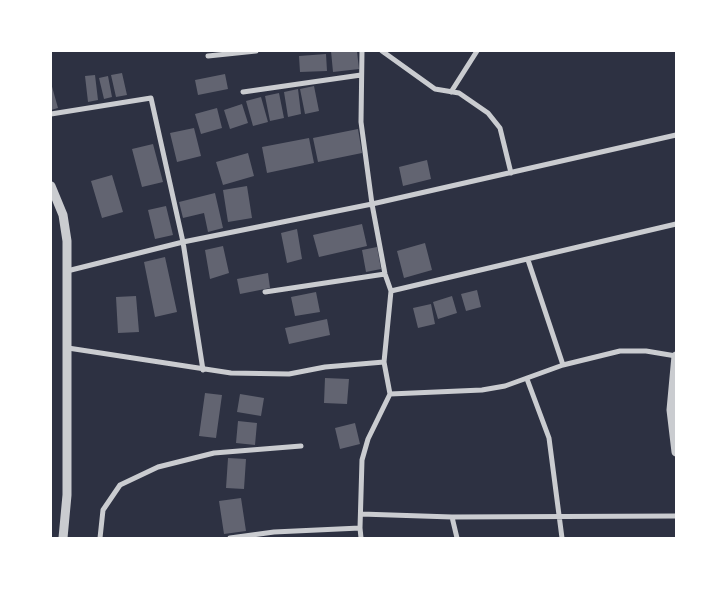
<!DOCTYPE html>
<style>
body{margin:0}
#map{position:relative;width:727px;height:589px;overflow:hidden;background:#2d3142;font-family:"Work Sans",sans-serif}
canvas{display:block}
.frame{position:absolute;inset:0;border:52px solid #fff;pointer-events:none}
</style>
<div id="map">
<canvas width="727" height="589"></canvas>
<div class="frame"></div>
</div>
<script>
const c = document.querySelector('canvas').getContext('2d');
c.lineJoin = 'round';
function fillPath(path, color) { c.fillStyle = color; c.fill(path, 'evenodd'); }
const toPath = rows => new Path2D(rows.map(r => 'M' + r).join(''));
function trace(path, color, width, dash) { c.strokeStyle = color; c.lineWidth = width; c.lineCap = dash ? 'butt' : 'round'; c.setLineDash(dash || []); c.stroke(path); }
fillPath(toPath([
 [331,51,357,51,359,69,333,72],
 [326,54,327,71,300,72,299,56],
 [122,73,127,95,116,97,111,75],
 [225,74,228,89,198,95,195,80],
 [95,75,98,100,88,102,85,76],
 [108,76,112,97,104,99,99,78],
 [51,83,58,108,51,110],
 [314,86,319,111,305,114,300,89],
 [298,89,301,114,288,117,284,92],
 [279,93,284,118,270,121,265,96],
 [261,97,268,122,253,126,246,101],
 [242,104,248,123,230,129,224,110],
 [217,108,222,128,201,134,195,114],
 [194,128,201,156,177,162,170,133],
 [358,129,362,153,318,162,313,138],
 [309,138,314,163,267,173,262,147],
 [153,144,163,182,142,187,132,149],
 [248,153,254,176,223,185,216,162],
 [427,160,431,179,403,186,399,167],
 [112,175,123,212,102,218,91,181],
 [247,186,252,218,228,222,223,190],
 [215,193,223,228,208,232,204,213,183,218,179,202],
 [166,206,173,235,155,239,148,210],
 [362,224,367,246,319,257,313,235],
 [297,229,302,259,287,263,281,233],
 [425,243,432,270,404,278,397,251],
 [223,246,229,273,210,279,205,250],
 [377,247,381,269,366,272,362,250],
 [165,257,177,312,155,317,144,262],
 [268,273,270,288,240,294,237,279],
 [477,290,481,307,466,311,461,294],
 [316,292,320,312,295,316,291,297],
 [136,296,139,332,118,333,116,297],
 [452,296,457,313,438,319,433,302],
 [431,304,435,324,418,328,413,308],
 [327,319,330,335,289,344,285,328],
 [325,378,349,379,347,404,324,403],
 [205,393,222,395,216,438,199,436],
 [240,394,264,398,261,416,237,412],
 [238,421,257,423,255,445,236,443],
 [355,423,360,444,340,449,335,428],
 [228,458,246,459,244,489,226,488],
 [241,498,246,531,224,534,219,501]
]), '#626471');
trace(toPath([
 [382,51,435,89,459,93,488,113,500,128,511,173],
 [208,56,256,51],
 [243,92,361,75],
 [451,92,477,51],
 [51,114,151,98,183,242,203,370],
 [528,260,563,365],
 [67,271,183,242,372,204,676,135],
 [391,291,676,224],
 [265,292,385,274],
 [68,348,231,373,289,374,325,367,384,362],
 [527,379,549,438,562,538],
 [390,394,482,390,505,386,563,365,620,351,646,351,676,356],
 [361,514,452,517,676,516],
 [452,517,457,538],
 [100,538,103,510,120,485,158,467,214,453,301,446],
 [230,538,274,532,360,528],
 [361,538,360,528,362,460,368,439,390,394,384,362,391,291,385,274,372,204,361,122,362,51]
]), '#caccd0', 5);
trace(toPath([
 [51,186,63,215,67,241,67,495,63,538],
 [676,356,671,410,676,452]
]), '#caccd0', 9);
</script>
